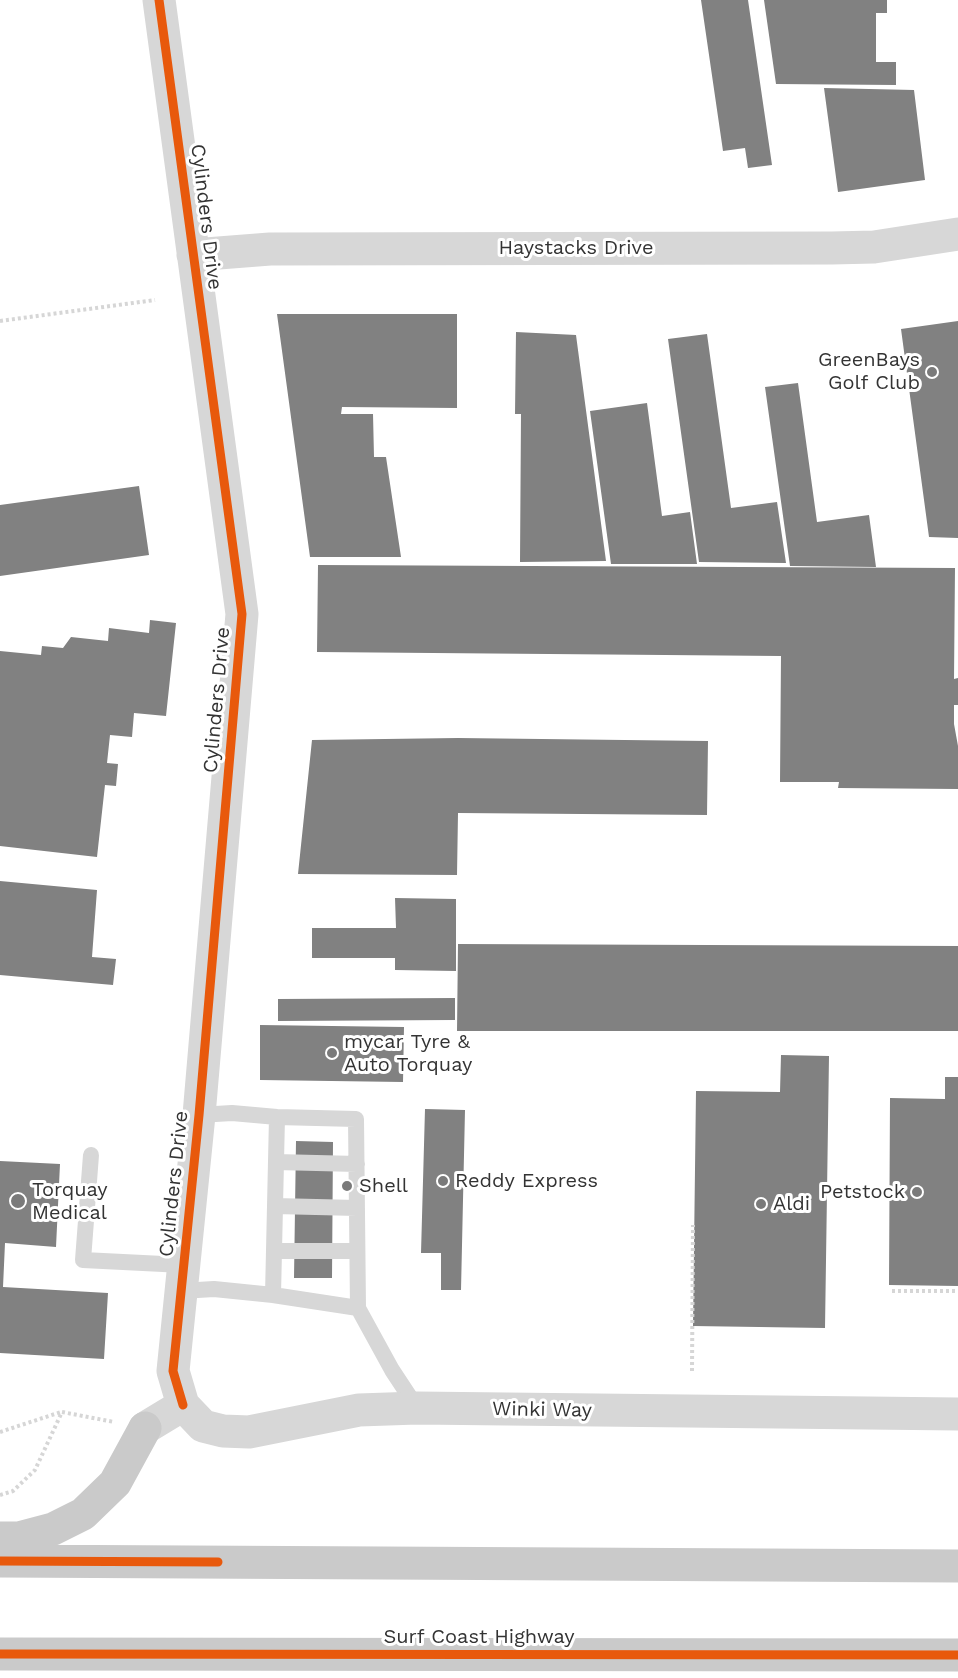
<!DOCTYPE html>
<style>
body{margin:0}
canvas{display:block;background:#fff}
</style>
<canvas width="958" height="1678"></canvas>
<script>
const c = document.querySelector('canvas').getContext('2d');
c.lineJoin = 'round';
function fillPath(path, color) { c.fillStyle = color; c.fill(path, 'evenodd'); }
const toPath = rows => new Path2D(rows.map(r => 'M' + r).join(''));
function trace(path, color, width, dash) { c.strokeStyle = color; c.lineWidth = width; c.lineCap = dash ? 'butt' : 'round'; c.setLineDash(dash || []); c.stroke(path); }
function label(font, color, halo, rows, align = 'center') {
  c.font = font + ' "Work Sans",sans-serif'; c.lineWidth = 6; c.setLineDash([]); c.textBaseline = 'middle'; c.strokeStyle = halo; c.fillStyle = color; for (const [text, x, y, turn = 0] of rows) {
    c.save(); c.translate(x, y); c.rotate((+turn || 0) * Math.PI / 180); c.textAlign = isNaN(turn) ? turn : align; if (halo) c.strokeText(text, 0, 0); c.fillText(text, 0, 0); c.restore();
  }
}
fillPath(toPath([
 [701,0,748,0,772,165,748,168,745,148,723,151],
 [764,0,887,0,887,13,876,13,876,62,896,62,896,85,776,84],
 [824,88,914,90,925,180,838,192],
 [277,314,457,314,457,408,342,407,341,414,373,414,374,457,386,457,401,557,310,557],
 [958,321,958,538,929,537,901,329],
 [516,332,576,335,606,561,520,562,521,414,515,414],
 [707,334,731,508,777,502,786,563,699,562,668,339],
 [798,383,817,522,869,515,876,567,790,566,765,387],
 [647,403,662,516,690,512,697,564,611,564,590,411],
 [139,486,149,555,0,576,0,505],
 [318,565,955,568,954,679,958,678,958,705,954,705,954,724,958,746,958,789,838,788,839,782,780,782,781,656,317,652],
 [150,620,176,623,166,716,134,713,132,737,110,735,107,763,118,764,116,786,105,785,97,857,0,846,0,651,41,655,42,646,63,648,71,637,108,641,109,628,149,633],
 [458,738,708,741,707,815,458,813,457,875,298,874,312,740],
 [0,881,97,890,92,957,116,959,113,985,0,975],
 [395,898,456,899,456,971,395,970,395,958,312,958,312,928,396,928],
 [458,944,958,946,958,1031,457,1031],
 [455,998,455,1020,278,1021,278,999],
 [260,1025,404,1027,403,1082,260,1080],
 [781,1055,829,1056,825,1328,693,1326,696,1091,780,1092],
 [945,1077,958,1077,958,1286,889,1285,890,1098,945,1099],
 [425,1109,465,1110,461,1290,441,1290,441,1253,421,1253],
 [296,1141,333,1142,332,1278,294,1278],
 [0,1161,60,1164,56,1247,5,1243,3,1287,108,1293,104,1359,0,1353]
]), '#818181');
trace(toPath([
 [0,321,155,300],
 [892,1291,958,1291],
 [692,1371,693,1225],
 [0,1432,61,1412],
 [0,1495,13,1491,35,1470,62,1412,114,1422]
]), '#d6d6d6', 4, [3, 3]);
trace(toPath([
 [199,1115,232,1113,277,1117,356,1119,358,1308],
 [91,1155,83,1260,183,1265],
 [276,1162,357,1164],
 [275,1206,357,1208],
 [274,1251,357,1251],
 [181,1291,214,1289,273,1295,358,1308,392,1370,417,1408],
 [273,1295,277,1117]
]), '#d7d7d7', 16);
trace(toPath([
 [159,0,242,614,199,1115,173,1371,183,1405],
 [193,255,270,249,832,248,874,247,958,234],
 [145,1428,183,1405,203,1426,223,1431,249,1432,359,1410,417,1408,958,1414]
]), '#d7d7d7', 33);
trace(toPath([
 [0,1538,19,1538,53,1529,83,1514,115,1483,145,1428],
 [0,1561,958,1566],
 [0,1654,958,1655]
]), '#cacaca', 33);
trace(toPath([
 [159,0,242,614,199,1115,173,1371,183,1405],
 [0,1561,218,1562],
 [0,1654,958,1655]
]), '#e8590c', 9);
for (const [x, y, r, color] of [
 [932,372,6,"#7a7a7a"],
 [332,1053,6,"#7a7a7a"],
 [443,1181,6,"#7a7a7a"],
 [347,1186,6,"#7a7a7a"],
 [917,1192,6,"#7a7a7a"],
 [18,1201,8,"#7a7a7a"],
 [761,1204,6,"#7a7a7a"]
]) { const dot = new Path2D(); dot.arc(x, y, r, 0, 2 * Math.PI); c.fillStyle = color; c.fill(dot); trace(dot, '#fff', 2); }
label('20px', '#333', '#fff', [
 ["Cylinders Drive",206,217,83],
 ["Haystacks Drive",576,248],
 ["Cylinders Drive",217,700,-85],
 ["Cylinders Drive",174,1184,-84],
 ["Winki Way",542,1410,1],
 ["Surf Coast Highway",479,1637]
]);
label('20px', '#333', '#fff', [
 ["GreenBays",920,360,"right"],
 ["Golf Club",920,383,"right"],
 ["mycar Tyre &",344,1042],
 ["Auto Torquay",344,1065],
 ["Reddy Express",455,1181],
 ["Shell",359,1186],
 ["Torquay",32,1190],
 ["Medical",32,1213],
 ["Petstock",905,1192,"right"],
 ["Aldi",773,1204]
], 'left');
</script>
